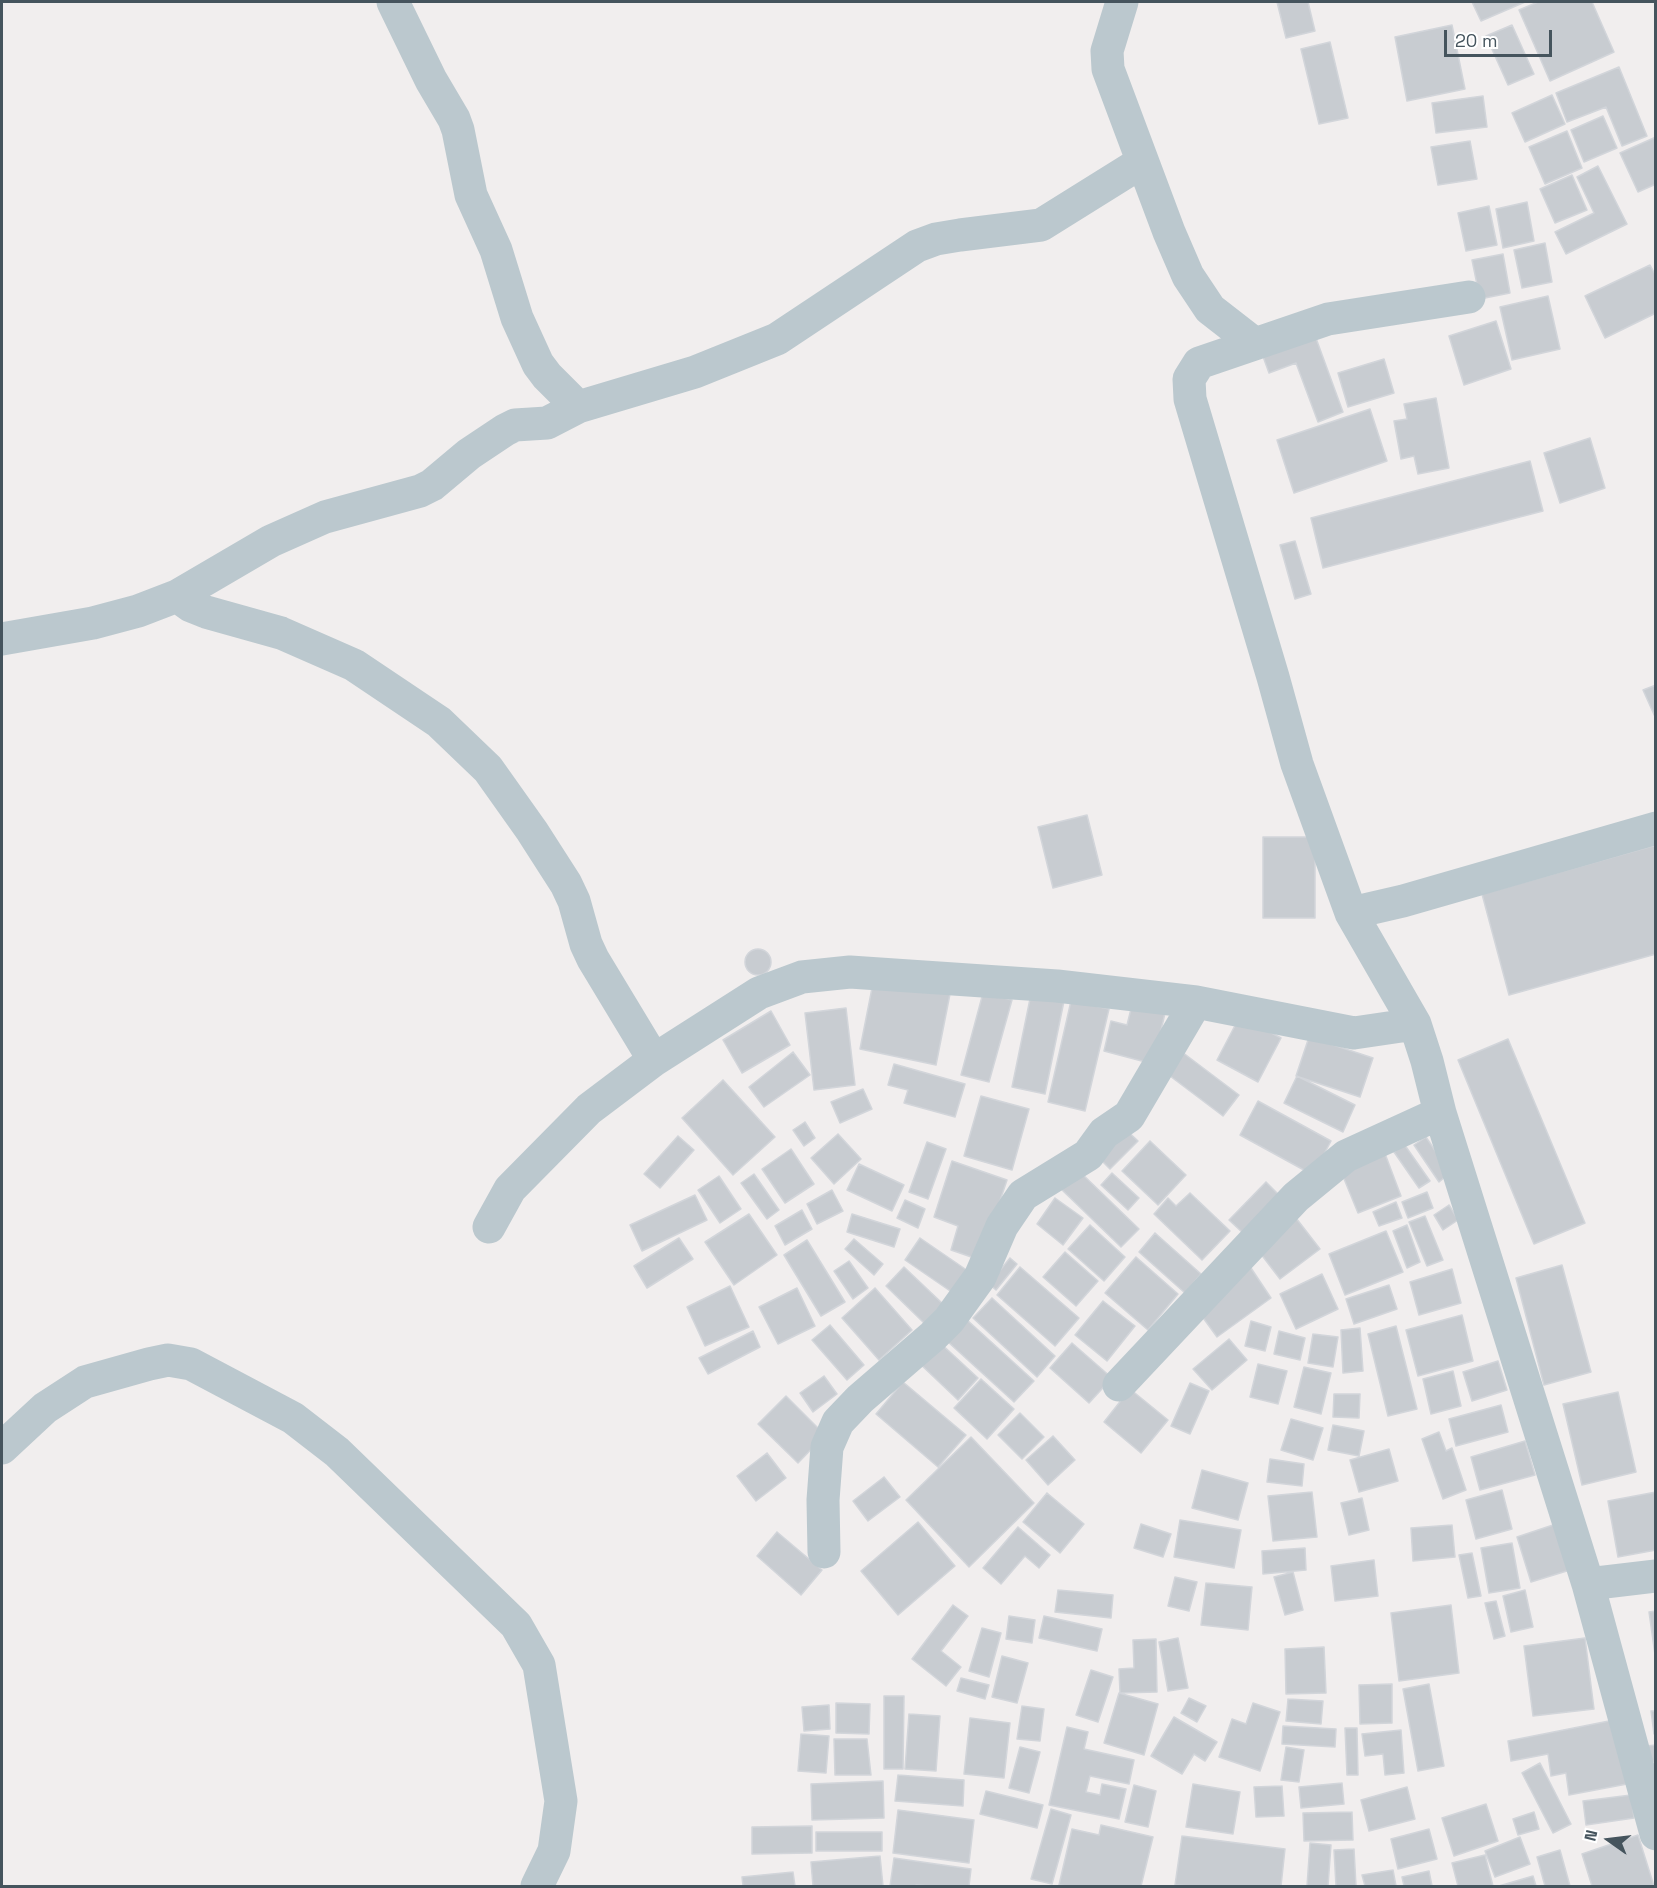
<!DOCTYPE html>
<style>
body{margin:0}
#map{position:relative;width:1657px;height:1888px;overflow:hidden;background:#f1eeee;font-family:"Space Grotesk",sans-serif}
canvas{display:block}
.frame{position:absolute;inset:0;border:3px solid #45545d;pointer-events:none}
.north{position:absolute;left:1579px;top:1810px;width:60px;height:60px;-webkit-text-stroke:4px #fff;paint-order:stroke;rotate:284deg;font-size:16px;font-weight:700;line-height:24px;text-align:center;color:#45545d}
.north::after{content:'';display:block;margin:auto;width:21px;height:27px;background:#45545d;clip-path:polygon(50% 0,100% 100%,50% 72%,0 100%)}
.scale{position:absolute;left:1444px;top:30px;width:108px;height:27px;box-sizing:border-box;border:3px solid #45545d;border-top:0;padding-left:8px;font-size:18px;line-height:21px;white-space:nowrap;color:#45545d;-webkit-text-stroke:4px #fff;paint-order:stroke}
</style>
<div id="map">
<canvas width="1657" height="1888"></canvas>
<div class="frame"></div>
<div class="north">N</div>
<div class="scale">20 m</div>
</div>
<script>
const c = document.querySelector('canvas').getContext('2d');
c.lineJoin = 'round';
function fillPath(path, color) { c.fillStyle = color; c.fill(path, 'evenodd'); }
const toPath = rows => new Path2D(rows.map(r => 'M' + r).join(''));
function trace(path, color, width, dash) { c.strokeStyle = color; c.lineWidth = width; c.lineCap = dash ? 'butt' : 'round'; c.setLineDash(dash || []); c.stroke(path); }
const building = toPath([
 [1277,2,1308,2,1315,31,1286,38,1277,2],
 [1472,2,1525,2,1481,21,1472,2],
 [1538,2,1592,2,1614,52,1550,81,1519,10,1538,2],
 [1452,25,1465,89,1407,101,1395,37,1452,25],
 [1512,25,1534,74,1508,85,1486,36,1512,25],
 [1330,42,1348,118,1319,124,1301,49,1330,42],
 [1619,67,1647,136,1622,146,1606,107,1567,122,1556,93,1619,67],
 [1552,95,1565,124,1525,142,1512,113,1552,95],
 [1483,96,1487,127,1436,133,1432,103,1483,96],
 [1603,116,1617,148,1584,162,1571,130,1603,116],
 [1567,131,1582,168,1545,184,1529,147,1567,131],
 [1656,137,1656,184,1638,192,1620,153,1656,137],
 [1470,141,1477,179,1438,185,1431,147,1470,141],
 [1598,166,1627,224,1566,254,1555,232,1594,213,1577,177,1598,166],
 [1572,175,1587,210,1555,223,1540,189,1572,175],
 [1527,202,1534,241,1503,248,1496,209,1527,202],
 [1489,206,1497,245,1466,251,1458,213,1489,206],
 [1545,243,1552,282,1522,288,1514,250,1545,243],
 [1503,254,1510,293,1480,299,1472,260,1503,254],
 [1650,265,1656,276,1656,313,1605,338,1585,296,1650,265],
 [1548,296,1560,349,1512,360,1500,307,1548,296],
 [1496,321,1511,369,1464,385,1449,336,1496,321],
 [1313,330,1343,412,1318,422,1296,363,1269,373,1261,351,1313,330],
 [1384,359,1394,393,1348,407,1338,373,1384,359],
 [1436,398,1449,468,1418,474,1414,456,1401,459,1394,421,1407,419,1404,404,1436,398],
 [1370,409,1387,461,1294,493,1277,440,1370,409],
 [1590,438,1605,488,1560,503,1544,453,1590,438],
 [1530,461,1543,511,1323,568,1311,518,1530,461],
 [1295,541,1311,594,1295,599,1280,545,1295,541],
 [1656,685,1656,719,1643,690,1656,685],
 [1087,815,1102,875,1053,888,1038,827,1087,815],
 [1263,837,1315,837,1315,918,1263,918,1263,837],
 [1656,845,1656,954,1509,995,1482,894,1656,845],
 '745 962a13 13 0 1 1 26 0a13 13 0 1 1-26 0Z',
 [874,978,950,994,936,1065,860,1049,874,978],
 [983,993,1012,1000,989,1082,961,1075,983,993],
 [1031,994,1064,1001,1045,1094,1012,1087,1031,994],
 [1071,1001,1109,1009,1085,1111,1048,1102,1071,1001],
 [1133,1001,1166,1009,1153,1064,1104,1051,1111,1021,1127,1025,1133,1001],
 [846,1008,855,1085,814,1090,805,1013,846,1008],
 [771,1011,790,1045,742,1073,723,1040,771,1011],
 [1240,1016,1281,1038,1258,1082,1217,1060,1240,1016],
 [1309,1037,1373,1058,1360,1097,1296,1076,1309,1037],
 [1508,1039,1585,1223,1534,1244,1458,1060,1508,1039],
 [793,1052,810,1075,764,1107,749,1087,793,1052],
 [1182,1052,1239,1095,1223,1116,1166,1073,1182,1052],
 [894,1064,965,1084,955,1117,904,1103,908,1090,888,1085,894,1064],
 [1297,1076,1355,1105,1343,1132,1284,1103,1297,1076],
 [723,1080,775,1137,733,1175,682,1118,723,1080],
 [863,1089,872,1109,840,1123,831,1102,863,1089],
 [981,1096,1029,1109,1012,1170,964,1156,981,1096],
 [1258,1101,1331,1141,1313,1175,1240,1135,1258,1101],
 [805,1122,815,1138,804,1146,793,1130,805,1122],
 [1122,1126,1138,1141,1110,1169,1095,1154,1122,1126],
 [838,1134,861,1159,834,1184,811,1158,838,1134],
 [678,1136,694,1150,660,1188,644,1174,678,1136],
 [1426,1137,1450,1173,1439,1182,1414,1145,1426,1137],
 [1150,1141,1186,1175,1158,1205,1122,1171,1150,1141],
 [927,1142,946,1149,928,1199,909,1192,927,1142],
 [1404,1144,1430,1181,1419,1188,1394,1152,1404,1144],
 [791,1149,814,1184,785,1203,762,1169,791,1149],
 [1384,1151,1401,1196,1358,1213,1340,1169,1384,1151],
 [952,1161,1007,1180,980,1260,951,1250,958,1226,934,1217,952,1161],
 [859,1164,904,1185,892,1211,847,1190,859,1164],
 [1077,1169,1139,1229,1121,1247,1060,1188,1077,1169],
 [1112,1173,1139,1198,1128,1210,1101,1185,1112,1173],
 [754,1174,779,1210,767,1219,741,1183,754,1174],
 [719,1176,741,1209,720,1223,698,1190,719,1176],
 [1266,1182,1279,1195,1243,1233,1229,1220,1266,1182],
 [832,1190,843,1211,817,1224,807,1204,832,1190],
 [1427,1192,1433,1208,1408,1218,1402,1202,1427,1192],
 [1190,1193,1230,1231,1202,1260,1154,1214,1168,1198,1176,1206,1190,1193],
 [695,1195,707,1220,642,1251,630,1225,695,1195],
 [1055,1198,1083,1218,1063,1245,1037,1224,1055,1198],
 [905,1200,925,1209,918,1228,897,1218,905,1200],
 [1396,1202,1402,1218,1379,1226,1373,1212,1396,1202],
 [1449,1205,1458,1220,1443,1230,1434,1215,1449,1205],
 [802,1210,812,1229,785,1245,775,1226,802,1210],
 [749,1214,777,1255,734,1285,705,1242,749,1214],
 [852,1214,900,1229,894,1247,847,1232,852,1214],
 [1425,1216,1443,1260,1427,1266,1409,1222,1425,1216],
 [1296,1218,1320,1249,1280,1279,1257,1249,1296,1218],
 [1090,1225,1125,1257,1104,1281,1068,1249,1090,1225],
 [1407,1225,1420,1262,1407,1268,1393,1231,1407,1225],
 [1386,1231,1403,1272,1345,1295,1329,1254,1386,1231],
 [1155,1233,1201,1274,1185,1293,1139,1252,1155,1233],
 [679,1238,693,1259,647,1288,634,1266,679,1238],
 [920,1238,971,1273,956,1295,905,1260,920,1238],
 [854,1239,883,1264,874,1275,845,1249,854,1239],
 [807,1240,845,1302,821,1316,784,1255,807,1240],
 [1065,1252,1098,1281,1076,1306,1043,1277,1065,1252],
 [1136,1257,1178,1294,1148,1330,1105,1293,1136,1257],
 [1010,1258,1017,1264,996,1290,989,1284,1010,1258],
 [849,1261,868,1288,853,1299,834,1271,849,1261],
 [1562,1265,1591,1372,1544,1385,1516,1278,1562,1265],
 [904,1267,943,1304,924,1323,886,1286,904,1267],
 [1020,1267,1079,1318,1055,1346,997,1295,1020,1267],
 [1251,1268,1271,1298,1217,1337,1196,1308,1251,1268],
 [1452,1269,1461,1303,1419,1315,1410,1282,1452,1269],
 [1322,1274,1338,1309,1296,1329,1280,1294,1322,1274],
 [1389,1285,1397,1309,1354,1324,1346,1299,1389,1285],
 [730,1286,749,1327,705,1346,687,1307,730,1286],
 [797,1288,815,1326,778,1344,759,1307,797,1288],
 [875,1288,912,1330,879,1360,842,1318,875,1288],
 [992,1298,1055,1356,1037,1377,973,1318,992,1298],
 [1103,1301,1135,1326,1107,1361,1075,1335,1103,1301],
 [1462,1315,1473,1361,1418,1376,1406,1330,1462,1315],
 [966,1319,1034,1381,1014,1402,947,1341,966,1319],
 [1251,1321,1271,1327,1265,1351,1245,1346,1251,1321],
 [830,1325,864,1365,847,1380,812,1340,830,1325],
 [1396,1326,1417,1409,1388,1416,1368,1334,1396,1326],
 [1360,1328,1363,1371,1343,1373,1341,1330,1360,1328],
 [753,1331,760,1347,708,1374,699,1358,753,1331],
 [1279,1331,1305,1338,1300,1360,1274,1354,1279,1331],
 [1313,1334,1338,1337,1333,1367,1308,1363,1313,1334],
 [1229,1339,1247,1360,1212,1390,1193,1369,1229,1339],
 [937,1340,978,1378,958,1400,917,1361,937,1340],
 [1072,1343,1112,1378,1089,1403,1050,1368,1072,1343],
 [1498,1361,1507,1390,1472,1401,1463,1372,1498,1361],
 [1258,1364,1287,1371,1278,1404,1250,1397,1258,1364],
 [1304,1367,1331,1373,1321,1414,1294,1407,1304,1367],
 [1453,1371,1461,1406,1431,1414,1423,1379,1453,1371],
 [824,1376,837,1394,813,1412,800,1393,824,1376],
 [981,1379,1014,1409,987,1439,954,1408,981,1379],
 [903,1382,966,1435,938,1467,876,1414,903,1382],
 [1190,1383,1209,1391,1190,1434,1171,1426,1190,1383],
 [1130,1389,1168,1420,1141,1453,1104,1422,1130,1389],
 [1618,1392,1636,1472,1582,1485,1563,1404,1618,1392],
 [1334,1394,1360,1394,1359,1418,1333,1417,1334,1394],
 [786,1396,825,1435,798,1463,758,1424,786,1396],
 [1501,1405,1508,1432,1456,1446,1449,1419,1501,1405],
 [1020,1413,1044,1437,1022,1459,998,1435,1020,1413],
 [1291,1419,1323,1428,1313,1460,1281,1450,1291,1419],
 [1333,1425,1364,1431,1359,1456,1328,1450,1333,1425],
 [1439,1432,1446,1451,1452,1448,1466,1490,1443,1499,1422,1439,1439,1432],
 [1053,1436,1075,1460,1048,1485,1026,1460,1053,1436],
 [971,1437,1034,1503,969,1567,906,1500,971,1437],
 [1525,1441,1535,1475,1480,1490,1471,1457,1525,1441],
 [1389,1449,1398,1481,1359,1492,1350,1460,1389,1449],
 [767,1453,786,1478,756,1501,737,1476,767,1453],
 [1270,1459,1304,1464,1302,1486,1267,1482,1270,1459],
 [1202,1470,1248,1483,1238,1520,1192,1508,1202,1470],
 [884,1477,900,1497,868,1521,853,1501,884,1477],
 [1502,1490,1512,1529,1476,1539,1466,1500,1502,1490],
 [1312,1492,1317,1537,1273,1541,1268,1496,1312,1492],
 [1656,1492,1656,1550,1618,1557,1608,1501,1656,1492],
 [1047,1493,1084,1524,1060,1553,1023,1522,1047,1493],
 [1362,1498,1369,1530,1349,1535,1341,1503,1362,1498],
 [1180,1520,1241,1530,1234,1568,1174,1557,1180,1520],
 [918,1522,955,1566,898,1615,861,1571,918,1522],
 [1141,1524,1171,1534,1163,1557,1134,1548,1141,1524],
 [1556,1524,1570,1570,1531,1582,1517,1537,1556,1524],
 [1452,1525,1455,1557,1413,1561,1411,1528,1452,1525],
 [1018,1527,1050,1555,1039,1568,1025,1556,1001,1584,983,1568,1018,1527],
 [777,1532,822,1570,801,1595,757,1556,777,1532],
 [1512,1543,1520,1588,1489,1593,1481,1548,1512,1543],
 [1305,1548,1306,1570,1263,1574,1262,1551,1305,1548],
 [1472,1553,1481,1596,1468,1598,1459,1555,1472,1553],
 [1374,1560,1378,1596,1335,1601,1331,1566,1374,1560],
 [1293,1572,1303,1610,1285,1615,1274,1577,1293,1572],
 [1175,1577,1197,1582,1189,1611,1168,1606,1175,1577],
 [1206,1583,1252,1587,1248,1630,1201,1625,1206,1583],
 [1058,1590,1113,1595,1111,1618,1055,1612,1058,1590],
 [1525,1590,1533,1627,1511,1632,1503,1596,1525,1590],
 [1496,1601,1505,1636,1494,1639,1485,1603,1496,1601],
 [953,1605,968,1616,941,1651,961,1667,946,1686,912,1659,953,1605],
 [1451,1605,1459,1673,1399,1681,1391,1613,1451,1605],
 [1656,1611,1656,1662,1649,1612,1656,1611],
 [1009,1616,1035,1620,1032,1643,1006,1639,1009,1616],
 [1044,1616,1102,1629,1097,1651,1039,1638,1044,1616],
 [982,1628,1001,1633,989,1677,969,1671,982,1628],
 [1178,1638,1188,1688,1168,1691,1159,1642,1178,1638],
 [1585,1638,1594,1709,1533,1716,1524,1646,1585,1638],
 [1156,1639,1157,1692,1120,1693,1119,1669,1134,1668,1133,1640,1156,1639],
 [1324,1647,1326,1693,1286,1694,1285,1649,1324,1647],
 [1002,1656,1028,1663,1017,1703,992,1697,1002,1656],
 [1091,1670,1113,1677,1098,1722,1076,1715,1091,1670],
 [961,1678,989,1685,985,1699,957,1691,961,1678],
 [1392,1684,1392,1723,1360,1724,1359,1685,1392,1684],
 [1429,1684,1444,1766,1418,1771,1403,1689,1429,1684],
 [1119,1693,1158,1704,1144,1755,1104,1743,1119,1693],
 [884,1696,904,1696,903,1769,884,1769,884,1696],
 [1189,1698,1206,1706,1197,1722,1181,1713,1189,1698],
 [1288,1699,1323,1701,1321,1724,1286,1721,1288,1699],
 [836,1703,870,1704,869,1734,836,1733,836,1703],
 [1253,1703,1280,1712,1260,1771,1219,1757,1232,1719,1246,1724,1253,1703],
 [829,1705,830,1729,804,1731,802,1707,829,1705],
 [1022,1706,1044,1709,1040,1741,1017,1739,1022,1706],
 [1651,1711,1656,1711,1656,1734,1654,1734,1651,1711],
 [909,1714,940,1716,936,1771,905,1769,909,1714],
 [1174,1717,1217,1742,1205,1761,1194,1754,1182,1774,1151,1756,1174,1717],
 [970,1718,1010,1723,1004,1778,964,1774,970,1718],
 [1614,1720,1627,1784,1569,1795,1566,1773,1551,1776,1548,1754,1511,1761,1508,1741,1614,1720],
 [1283,1726,1336,1729,1335,1747,1282,1744,1283,1726],
 [1067,1727,1088,1732,1084,1749,1134,1760,1129,1784,1090,1776,1086,1792,1100,1795,1102,1784,1126,1789,1119,1819,1049,1805,1067,1727],
 [1345,1728,1357,1728,1358,1775,1347,1775,1345,1728],
 [1401,1730,1404,1773,1385,1775,1383,1754,1365,1756,1362,1734,1401,1730],
 [801,1734,829,1736,826,1773,798,1771,801,1734],
 [834,1739,867,1739,871,1775,835,1775,834,1739],
 [1656,1745,1656,1761,1648,1762,1646,1746,1656,1745],
 [1020,1747,1040,1752,1029,1793,1009,1788,1020,1747],
 [1286,1747,1304,1750,1299,1782,1281,1780,1286,1747],
 [1540,1763,1571,1824,1553,1833,1522,1773,1540,1763],
 [898,1775,964,1780,963,1806,895,1801,898,1775],
 [883,1781,884,1818,812,1820,811,1784,883,1781],
 [1342,1783,1344,1804,1301,1808,1299,1787,1342,1783],
 [1193,1784,1240,1792,1233,1834,1186,1827,1193,1784],
 [1134,1785,1156,1791,1148,1827,1125,1822,1134,1785],
 [1282,1786,1284,1816,1256,1817,1254,1787,1282,1786],
 [1407,1787,1415,1819,1369,1831,1361,1800,1407,1787],
 [986,1791,1043,1805,1037,1828,980,1814,986,1791],
 [1631,1795,1634,1818,1586,1825,1583,1801,1631,1795],
 [1486,1804,1498,1841,1454,1856,1442,1818,1486,1804],
 [1051,1809,1071,1815,1052,1884,1031,1879,1051,1809],
 [898,1810,974,1820,969,1863,893,1853,898,1810],
 [1352,1812,1353,1840,1304,1841,1303,1813,1352,1812],
 [1534,1812,1539,1829,1518,1835,1513,1819,1534,1812],
 [1101,1825,1153,1837,1141,1886,1066,1886,1059,1885,1072,1829,1099,1835,1101,1825],
 [812,1826,812,1853,752,1854,752,1827,812,1826],
 [1429,1829,1437,1859,1398,1869,1391,1839,1429,1829],
 [816,1832,882,1832,882,1851,816,1851,816,1832],
 [1638,1835,1654,1886,1592,1886,1582,1854,1638,1835],
 [1182,1836,1285,1849,1281,1886,1190,1886,1175,1885,1182,1836],
 [1520,1837,1530,1864,1495,1877,1485,1851,1520,1837],
 [1310,1843,1331,1845,1328,1886,1307,1886,1310,1843],
 [1354,1849,1356,1886,1336,1886,1334,1850,1354,1849],
 [1560,1850,1570,1886,1545,1886,1537,1857,1560,1850],
 [1485,1855,1493,1886,1458,1886,1452,1863,1485,1855],
 [880,1856,883,1886,813,1886,811,1862,880,1856],
 [894,1858,971,1869,969,1886,929,1886,916,1885,916,1886,890,1886,894,1858],
 [1393,1870,1396,1886,1365,1886,1362,1875,1393,1870],
 [1429,1871,1432,1886,1404,1886,1402,1877,1429,1871],
 [793,1872,795,1886,743,1886,742,1877,793,1872],
 [1533,1876,1536,1886,1499,1886,1533,1876]
]);
fillPath(building, '#c8ccd1');
trace(building, '#d2d5da', 1.5);
trace(toPath([
 [393,2,431,80,454,119,458,130,471,195,496,250,517,318,538,364,547,376,578,407],
 [1122,2,1107,51,1108,69,1169,232,1188,276,1210,309,1255,344],
 [1469,297,1328,319,1199,363,1189,379,1190,399,1273,677,1297,764,1351,913,1415,1024,1427,1061,1440,1113,1588,1584,1656,1834],
 [177,596,191,606,206,612,281,633,354,665,439,722,488,769,532,831,566,884,574,901,586,944,593,959,654,1060],
 [2,639,93,623,138,611,177,596,271,541,325,517,420,491,432,485,469,454,505,430,515,425,547,423,578,407,695,372,777,339,917,246,936,239,960,235,1041,225,1142,162],
 [1351,913,1403,901,1656,828],
 [489,1227,510,1189,589,1109,654,1060,759,993,802,977,850,972,1057,986,1196,1002,1354,1033,1415,1024],
 [1119,1385,1296,1197,1346,1156,1440,1113],
 [2,1448,45,1408,85,1382,149,1364,168,1360,191,1364,293,1418,337,1452,516,1625,539,1665,561,1801,554,1851,537,1886],
 [824,1552,823,1500,827,1447,838,1422,860,1399,933,1336,949,1320,980,1277,1002,1226,1023,1195,1088,1155,1104,1133,1129,1116,1196,1002],
 [1588,1584,1656,1576]
]), '#bbc8ce', 33);
</script>
